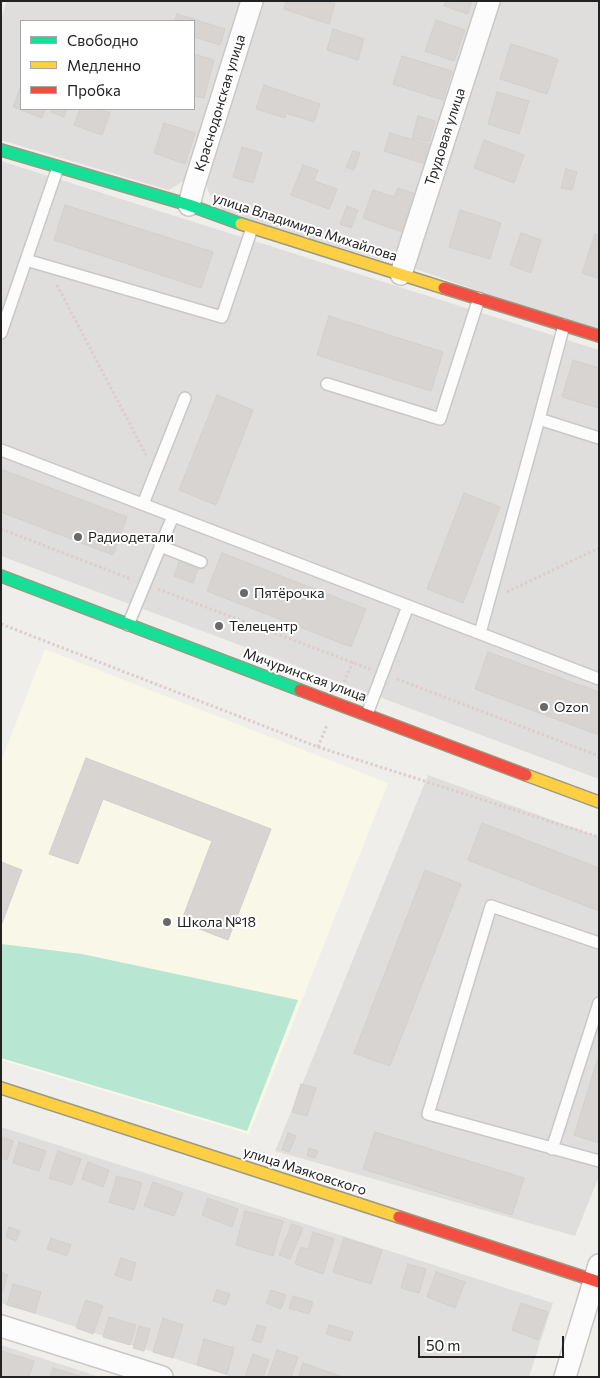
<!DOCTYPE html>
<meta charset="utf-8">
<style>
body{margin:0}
#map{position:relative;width:600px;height:1378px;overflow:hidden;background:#f0eeeb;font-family:Commissioner,sans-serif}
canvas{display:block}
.frame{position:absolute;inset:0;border:2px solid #222;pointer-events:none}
.legend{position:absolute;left:20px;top:20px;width:175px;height:90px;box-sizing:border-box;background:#fff;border:1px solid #a7a7a7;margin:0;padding:6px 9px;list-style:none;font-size:15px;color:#222}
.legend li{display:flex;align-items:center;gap:10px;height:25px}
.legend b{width:25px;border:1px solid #a7a7a7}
.scale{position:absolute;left:418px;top:1336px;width:146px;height:22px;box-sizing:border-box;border:2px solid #222;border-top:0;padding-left:6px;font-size:15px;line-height:18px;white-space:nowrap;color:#222;-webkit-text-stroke:4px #fff;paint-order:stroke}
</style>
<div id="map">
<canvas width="600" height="1378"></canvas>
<div class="frame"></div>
<ul class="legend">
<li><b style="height:6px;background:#16e098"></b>Свободно</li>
<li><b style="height:6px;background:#ffcf43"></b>Медленно</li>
<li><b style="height:6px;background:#f24e42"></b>Пробка</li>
</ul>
<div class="scale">50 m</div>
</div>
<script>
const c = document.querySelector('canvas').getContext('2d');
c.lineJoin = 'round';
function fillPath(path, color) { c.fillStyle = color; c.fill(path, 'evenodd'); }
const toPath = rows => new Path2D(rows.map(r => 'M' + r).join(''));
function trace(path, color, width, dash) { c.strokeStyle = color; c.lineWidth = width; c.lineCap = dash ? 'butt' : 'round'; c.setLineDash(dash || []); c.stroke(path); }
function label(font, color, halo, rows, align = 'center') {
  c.font = font + ' Commissioner,sans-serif'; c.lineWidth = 4; c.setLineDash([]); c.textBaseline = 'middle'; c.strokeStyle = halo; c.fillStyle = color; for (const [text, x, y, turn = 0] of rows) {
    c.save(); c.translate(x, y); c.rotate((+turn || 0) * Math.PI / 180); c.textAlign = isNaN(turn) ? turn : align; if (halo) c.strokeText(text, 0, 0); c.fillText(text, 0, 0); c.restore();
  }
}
fillPath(toPath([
 [7,1,243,1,188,178,169,190,1,140,1,19],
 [21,21,194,21,194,109,21,109],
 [257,1,482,1,401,246,382,260,224,212,209,193,203,176],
 [495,1,599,1,599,332,412,268],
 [1,161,599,350,599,779,1,556],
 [428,775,599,837,599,1176,575,1236,275,1151],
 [1,1127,553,1303,529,1377,232,1377,1,1303],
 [1,1345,100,1377,1,1377]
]), '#dfdedc');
fillPath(toPath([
 [45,649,388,783,249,1134,1,1060,1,761]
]), '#f8f7e8');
fillPath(toPath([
 [1,944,82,954,298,1000,247,1131,1,1058]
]), '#b7e6d2');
const building = toPath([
 [286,1,326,1,335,4,329,24,284,9,286,1],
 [446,1,472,1,468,14,444,6,446,1],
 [177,14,225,29,220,45,194,37,194,21,175,21,177,14],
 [436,20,465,30,454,61,425,51,436,20],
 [333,29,364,39,358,60,327,50,333,29],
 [511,44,558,59,547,94,500,79,511,44],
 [194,54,214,60,204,98,194,96,194,54],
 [402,56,452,71,443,100,393,84,402,56],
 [264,85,320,104,314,122,286,113,285,118,256,109,264,85],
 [20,88,21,109,45,109,42,118,13,107,20,88],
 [497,92,529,101,519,134,488,124,497,92],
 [53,109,67,109,64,117,51,112,53,109],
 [80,109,99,109,110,113,102,135,74,125,80,109],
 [418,116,435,121,429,142,412,138,418,116],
 [164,123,195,133,185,164,154,153,164,123],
 [390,133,431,145,426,164,384,151,390,133],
 [484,140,524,155,514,183,474,168,484,140],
 [242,147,262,153,253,183,233,177,242,147],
 [353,151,360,153,354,170,346,167,353,151],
 [303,165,318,170,314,181,337,189,329,209,291,195,303,165],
 [566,169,577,172,572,190,561,188,566,169],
 [398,188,416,194,402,232,363,218,373,190,394,197,398,188],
 [65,205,213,252,201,288,54,240,65,205],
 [347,206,358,210,351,228,340,224,347,206],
 [460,210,501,223,490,259,449,247,460,210],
 [521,233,541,240,531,273,510,265,521,233],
 [595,234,599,236,599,279,582,273,595,234],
 [329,316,443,352,431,391,317,355,329,316],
 [573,360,599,368,599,408,562,397,573,360],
 [217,395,253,410,216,505,179,490,217,395],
 [1,469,127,517,113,555,1,512,1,469],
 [464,493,500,507,463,603,427,589,464,493],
 [222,553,366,609,351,647,207,591,222,553],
 [179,562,198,569,193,583,174,576,179,562],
 [488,652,599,692,599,735,475,689,488,652],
 [86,758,271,829,228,940,181,922,212,841,103,799,78,864,49,854,86,758],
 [482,823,599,868,599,911,468,860,482,823],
 [1,862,22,870,1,926,1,862],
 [425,870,461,884,390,1066,354,1053,425,870],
 [599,1055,599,1143,574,1135,599,1055],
 [301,1084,316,1088,307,1116,292,1112,301,1084],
 [375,1132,524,1178,512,1215,363,1169,375,1132],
 [288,1133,296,1136,289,1152,282,1150,288,1133],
 [1,1137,13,1141,7,1160,1,1158,1,1137],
 [19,1142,46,1151,39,1171,13,1163,19,1142],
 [309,1148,318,1151,315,1158,307,1156,309,1148],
 [58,1151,81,1159,72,1185,49,1178,58,1151],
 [88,1162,109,1170,103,1187,82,1179,88,1162],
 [117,1176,142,1183,134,1210,109,1202,117,1176],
 [153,1182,183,1193,174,1216,144,1206,153,1182],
 [208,1198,238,1209,232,1227,202,1215,208,1198],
 [245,1211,283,1221,273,1256,236,1245,245,1211],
 [292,1224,303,1228,290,1259,279,1255,292,1224],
 [9,1227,20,1231,16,1241,6,1237,9,1227],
 [313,1232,334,1239,323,1274,295,1264,301,1247,308,1249,313,1232],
 [51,1238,71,1245,67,1256,47,1249,51,1238],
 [344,1238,382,1250,371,1284,333,1272,344,1238],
 [121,1258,136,1263,131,1281,115,1275,121,1258],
 [408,1264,426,1269,419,1293,401,1288,408,1264],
 [1,1272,8,1275,1,1295,1,1272],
 [436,1272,465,1282,455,1308,427,1297,436,1272],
 [13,1284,41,1292,35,1313,7,1305,13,1284],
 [217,1290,230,1294,226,1305,213,1301,217,1290],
 [271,1290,286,1295,281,1309,266,1303,271,1290],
 [293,1296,313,1302,309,1314,289,1308,293,1296],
 [86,1300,103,1306,93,1334,76,1328,86,1300],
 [521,1303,548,1312,538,1340,512,1330,521,1303],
 [109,1317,136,1325,130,1345,103,1337,109,1317],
 [163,1318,183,1325,173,1358,153,1352,163,1318],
 [257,1325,266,1327,261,1343,252,1340,257,1325],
 [329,1325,353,1332,350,1341,326,1334,329,1325],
 [139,1326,150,1329,144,1351,133,1348,139,1326],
 [204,1339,234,1348,227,1374,197,1365,204,1339],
 [277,1350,298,1357,291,1377,268,1377,277,1350],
 [1,1351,34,1361,29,1377,7,1377,1,1375,1,1351],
 [253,1354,269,1360,263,1377,245,1377,253,1354],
 [303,1363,343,1377,299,1377,303,1363],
 [53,1368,80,1376,80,1377,50,1377,53,1368]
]);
fillPath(building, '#d7d4d2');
trace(building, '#d3d0cc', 1);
const lane = toPath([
 [26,260,222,317,252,228],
 [564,325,539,419,599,438],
 [1,333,58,167],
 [327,384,440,419,479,298],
 [1,450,599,679],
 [143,504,185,398],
 [160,546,201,562],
 [128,625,173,516],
 [480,633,539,419],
 [367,714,408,606],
 [599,943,491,906,428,1114,599,1161],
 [552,1149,599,1003]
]);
const street = toPath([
 [189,205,194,186,252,1],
 [401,274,489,1],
 [1,1326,162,1377],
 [565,1377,599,1265]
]);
const fast = toPath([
 [1,150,189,205,241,224],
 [1,576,300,690]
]);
const slow = toPath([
 [241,224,444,288],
 [526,775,599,802],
 [1,1088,399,1217]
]);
const jam = toPath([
 [444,288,599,336],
 [300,690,526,775],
 [399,1217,599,1282]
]);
trace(lane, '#c9c8c7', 14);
trace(street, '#c9c8c7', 24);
trace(fast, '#999a82', 14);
trace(slow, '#999a82', 14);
trace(jam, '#999a82', 14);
trace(toPath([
 [57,285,146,455],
 [1,529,131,579],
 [158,589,370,669],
 [507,592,599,548],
 [1,624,318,747,599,837],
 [397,679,599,756],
 [344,682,353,662],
 [318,747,327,725]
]), '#dccecd', 3, [2.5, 2.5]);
trace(lane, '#fdfcfc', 11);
trace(street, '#fdfcfc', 21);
trace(fast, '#16e098', 11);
trace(slow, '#ffcf43', 11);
trace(jam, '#f24e42', 11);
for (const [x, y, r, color] of [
 [78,537,5,"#6a6968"],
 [244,593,5,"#6a6968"],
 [219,626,5,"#6a6968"],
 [544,707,5,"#6a6968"],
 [167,922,5,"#6a6968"]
]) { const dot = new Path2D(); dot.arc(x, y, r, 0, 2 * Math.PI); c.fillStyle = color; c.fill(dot); trace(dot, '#fff', 2); }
label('14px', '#222', '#fff', [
 ["Краснодонская улица",220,103,-73],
 ["Трудовая улица",445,137,-72],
 ["улица Владимира Михайлова",305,227,18],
 ["Мичуринская улица",305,675,20],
 ["улица Маяковского",305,1171,18]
]);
label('14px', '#222', '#fff', [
 ["Радиодетали",88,537],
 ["Пятёрочка",254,593],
 ["Телецентр",229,626],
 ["Ozon",554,707],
 ["Школа №18",177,922]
], 'left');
</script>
